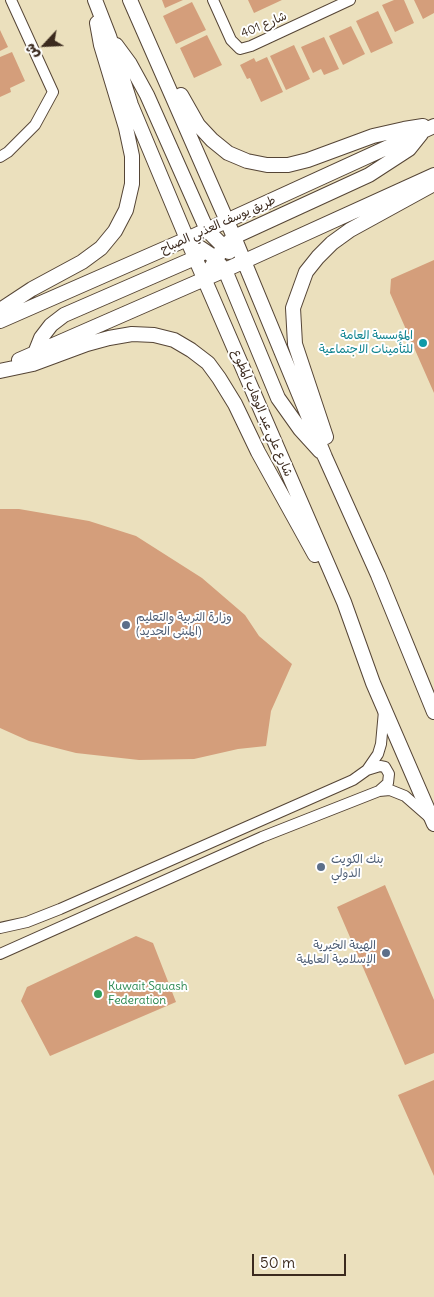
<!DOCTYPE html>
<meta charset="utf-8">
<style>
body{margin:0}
#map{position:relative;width:434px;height:1297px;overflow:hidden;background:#ebe0bd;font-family:Delius,"Playpen Sans Arabic",sans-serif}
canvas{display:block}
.north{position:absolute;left:20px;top:20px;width:50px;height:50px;-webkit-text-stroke:4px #fff;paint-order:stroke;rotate:245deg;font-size:14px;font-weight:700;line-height:20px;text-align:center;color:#3b2a1e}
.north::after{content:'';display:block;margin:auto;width:18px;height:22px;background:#3b2a1e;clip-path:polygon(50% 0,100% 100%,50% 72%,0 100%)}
.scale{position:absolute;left:252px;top:1254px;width:94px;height:22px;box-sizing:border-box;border:2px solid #3b2a1e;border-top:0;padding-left:6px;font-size:15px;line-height:18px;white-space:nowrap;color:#3b2a1e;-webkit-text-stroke:4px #fff;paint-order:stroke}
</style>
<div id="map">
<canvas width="434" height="1297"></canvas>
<div class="north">ش</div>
<div class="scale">50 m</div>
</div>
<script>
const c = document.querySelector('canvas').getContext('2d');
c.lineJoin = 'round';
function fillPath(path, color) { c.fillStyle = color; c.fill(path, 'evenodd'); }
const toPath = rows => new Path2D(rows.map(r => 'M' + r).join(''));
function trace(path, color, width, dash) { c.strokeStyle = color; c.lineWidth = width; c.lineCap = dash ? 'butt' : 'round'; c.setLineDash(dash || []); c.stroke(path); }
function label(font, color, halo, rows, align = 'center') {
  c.font = font + ' Delius,"Playpen Sans Arabic",sans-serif'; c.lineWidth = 4; c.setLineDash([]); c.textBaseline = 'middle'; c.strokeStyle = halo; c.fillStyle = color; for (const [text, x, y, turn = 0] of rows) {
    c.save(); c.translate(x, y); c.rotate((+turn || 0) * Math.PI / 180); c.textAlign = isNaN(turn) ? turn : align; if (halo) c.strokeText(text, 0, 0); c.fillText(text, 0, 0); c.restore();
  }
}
fillPath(toPath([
 [162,0,183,0,165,8],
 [248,0,282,0,254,13],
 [394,0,404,0,414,23,395,32,382,5],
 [414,0,434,0,434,13,423,19],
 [192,2,206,30,176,44,163,16],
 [378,11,393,43,371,53,356,21],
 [351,26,365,54,343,65,329,36],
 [0,30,8,47,0,51],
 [207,35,222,65,194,78,180,48],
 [324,37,339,69,324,75,321,69,313,73,301,47],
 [294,45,310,79,286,90,270,56],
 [12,52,25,81,10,88,11,92,0,97,0,57],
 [267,57,283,92,261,102,250,78,247,79,240,65,254,58,256,62],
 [434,260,434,393,390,293,391,279],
 [0,509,19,509,89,521,136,536,202,578,245,615,259,636,292,664,271,711,266,746,238,749,194,759,139,760,76,753,29,741,0,728],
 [385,885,434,1000,434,1053,405,1065,337,907],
 [136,936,153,943,176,1002,50,1056,21,1001,27,987],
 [434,1080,434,1176,398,1095]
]), '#d49e7b');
const street = toPath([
 [213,0,231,40,240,49,251,46,350,0],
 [0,157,8,152,35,125,53,92,11,0],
 [367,770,378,754,381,744,384,711],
 [379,791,390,790,405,796,429,817],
 [0,928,27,922,60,909,353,780,367,770,380,766,385,767,389,774,388,783,379,791,262,837,0,954]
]);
const secondary = toPath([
 [95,0,109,36,131,105,187,239,344,602,373,683,434,824],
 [130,0,234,237,325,457,378,575,434,712],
 [116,45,130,64,147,95,207,230,229,252],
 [181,95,198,125,212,140,228,153,247,161,267,165,288,165,308,160,373,136,404,129,423,126],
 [187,239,211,255,225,270,278,398,300,429,320,451],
 [204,279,223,248,234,237,369,175,409,149,421,134],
 [0,310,32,289,82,262,101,248,115,231,126,210,132,184,132,156,126,128,101,45,97,23],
 [0,321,187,239,434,126],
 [35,353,41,338,51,325,64,315,195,258,201,254],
 [19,360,225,270,434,175],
 [0,371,33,364,87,344,109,338,132,334,154,335,174,340,191,350,208,363,219,378,235,404,258,452,315,555],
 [326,437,295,344,293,308,306,272,318,257,332,243,350,230,434,184]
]);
trace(street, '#554536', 12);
trace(secondary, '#554536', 16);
trace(street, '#fff', 10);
trace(secondary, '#fff', 14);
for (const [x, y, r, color] of [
 [423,343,5,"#0f9aa8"],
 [126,625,5,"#5c6f8a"],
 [321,867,5,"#5c6f8a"],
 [386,953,5,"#5c6f8a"],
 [98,994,5,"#2e9e5b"]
]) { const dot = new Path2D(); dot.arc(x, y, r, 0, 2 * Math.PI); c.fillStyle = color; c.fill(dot); trace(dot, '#fff', 2); }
label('12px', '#3b2a1e', '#fff', [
 ["شارع 401",264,25,-23],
 ["طريق يوسف العذبي الصباح",218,225,-24],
 ["شارع علي عبد الوهاب المطوع",262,413,67]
]);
label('12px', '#0d838f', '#fff', [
 ["المؤسسة العامة",413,336],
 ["للتأمينات الاجتماعية",413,350]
], 'right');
label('12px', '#4e5e75', '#fff', [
 ["وزارة التربية والتعليم",136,618],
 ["(المبنى الجديد)",136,632],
 ["بنك الكويت",331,860],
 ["الدولي",331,874],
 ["الهيئة الخيرية",376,946,"right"],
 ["الإسلامية العالمية",376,960,"right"]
], 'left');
label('12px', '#27864d', '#fff', [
 ["Kuwait Squash",108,987],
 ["Federation",108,1001]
], 'left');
</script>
